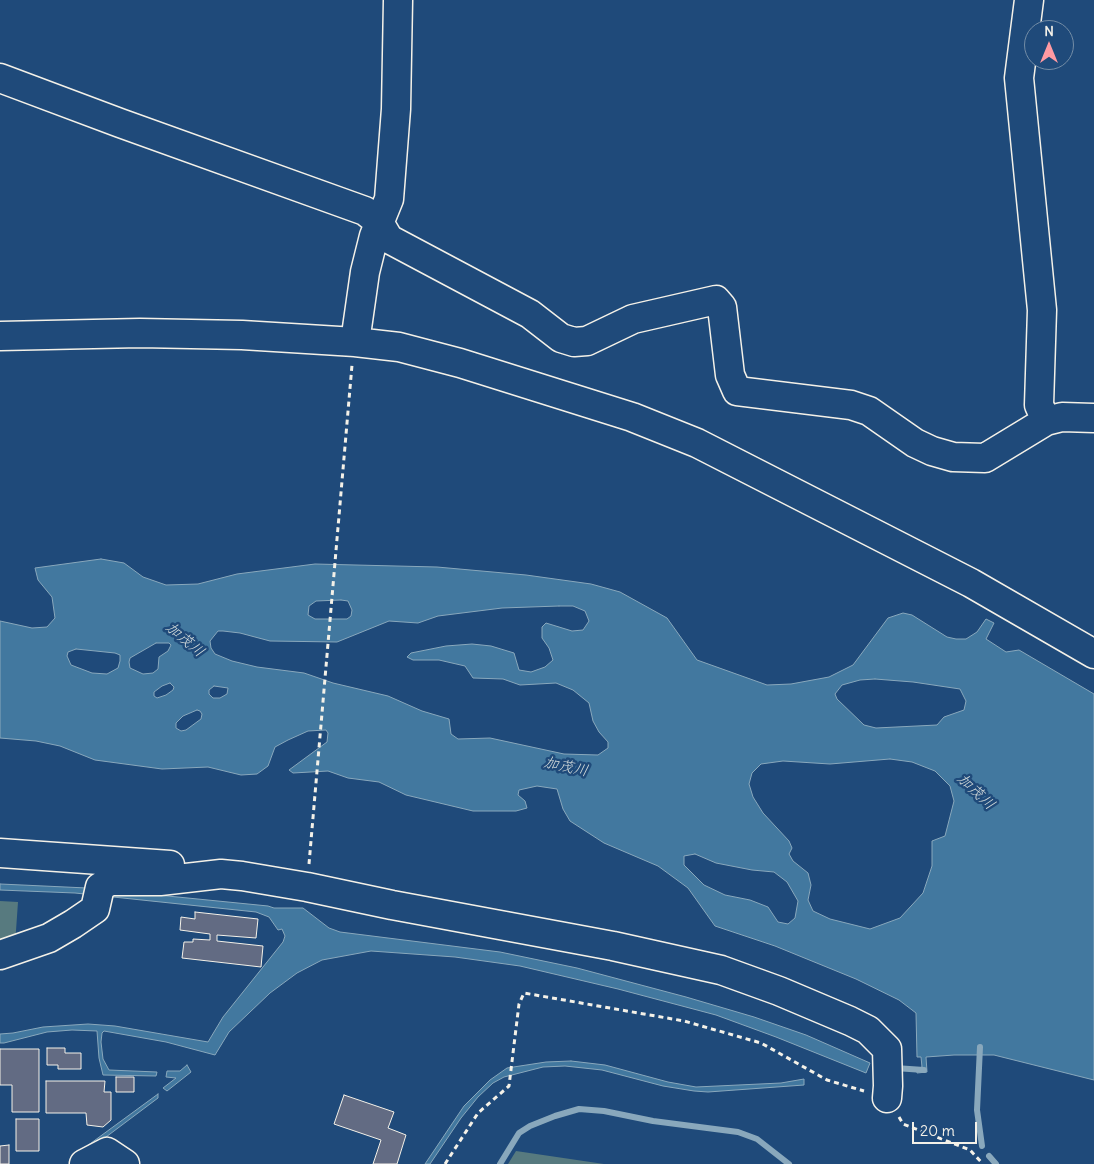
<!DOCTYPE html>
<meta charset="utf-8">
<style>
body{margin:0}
#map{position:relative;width:1094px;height:1164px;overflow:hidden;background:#1f4a7a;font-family:Delius,sans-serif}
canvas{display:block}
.north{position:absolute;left:1024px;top:20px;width:50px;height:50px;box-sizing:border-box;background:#1f4a7a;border:1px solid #748da6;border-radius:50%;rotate:0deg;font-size:14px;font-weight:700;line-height:20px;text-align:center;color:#f4f1e8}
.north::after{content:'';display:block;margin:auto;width:18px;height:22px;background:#ff9aa2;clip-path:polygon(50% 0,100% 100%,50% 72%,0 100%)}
.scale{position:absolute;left:912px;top:1122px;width:65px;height:22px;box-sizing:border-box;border:2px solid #f4f1e8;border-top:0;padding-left:6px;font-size:15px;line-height:18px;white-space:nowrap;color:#f4f1e8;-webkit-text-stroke:4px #1f4a7a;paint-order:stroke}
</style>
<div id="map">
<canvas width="1094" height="1164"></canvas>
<div class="north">N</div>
<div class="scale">20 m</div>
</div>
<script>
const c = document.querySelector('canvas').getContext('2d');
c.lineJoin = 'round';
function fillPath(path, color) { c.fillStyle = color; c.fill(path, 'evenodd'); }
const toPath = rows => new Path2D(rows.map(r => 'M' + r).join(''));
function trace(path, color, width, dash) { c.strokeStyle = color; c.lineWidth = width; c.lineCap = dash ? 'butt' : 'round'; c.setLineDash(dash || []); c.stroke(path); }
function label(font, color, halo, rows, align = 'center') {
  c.font = font + ' Delius,"Klee One",sans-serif'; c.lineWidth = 5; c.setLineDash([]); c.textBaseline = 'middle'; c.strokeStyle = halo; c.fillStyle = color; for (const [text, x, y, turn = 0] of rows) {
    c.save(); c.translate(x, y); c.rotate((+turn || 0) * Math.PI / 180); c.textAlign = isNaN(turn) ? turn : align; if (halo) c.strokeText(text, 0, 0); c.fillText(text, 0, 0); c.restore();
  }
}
fillPath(toPath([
 [0,901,18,902,15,945,0,948],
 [516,1151,604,1164,508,1164]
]), '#577a7f');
const water = toPath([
 [101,559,124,563,143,577,166,585,198,584,237,574,315,564,437,567,526,575,591,584,620,592,667,618,697,660,767,685,791,684,829,677,853,665,888,618,903,613,912,615,947,637,956,639,966,639,977,632,986,619,994,623,986,639,1006,652,1019,650,1094,694,1094,1080,994,1055,954,1055,926,1057,927,1072,917,1073,917,1069,922,1067,921,1057,917,1057,916,1013,899,1000,856,979,775,946,715,926,688,888,658,866,604,843,570,821,563,809,557,789,537,786,519,790,518,795,525,801,527,808,516,811,473,811,406,795,379,782,348,778,328,771,293,773,289,770,327,742,328,733,326,730,308,731,288,740,275,747,268,766,257,774,241,775,208,767,162,769,95,760,60,746,36,741,0,738,0,621,32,628,47,627,55,618,52,597,38,580,35,568,101,559],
 [341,600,348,601,352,610,351,616,347,619,315,619,308,615,309,606,316,601,341,600],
 [559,606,573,606,585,611,589,621,583,630,572,631,546,623,542,627,542,638,549,648,553,660,545,667,531,672,519,670,514,653,491,646,472,644,446,646,411,653,407,657,413,660,439,660,465,666,473,678,503,679,520,685,556,683,573,690,589,703,593,721,599,732,608,742,608,748,598,755,564,754,490,738,458,739,451,734,449,719,422,711,388,696,333,683,304,673,257,667,232,661,215,654,211,648,210,641,218,631,223,631,240,633,270,641,337,642,389,621,418,623,438,616,502,608,559,606],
 [156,643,169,643,171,645,168,651,159,657,158,669,153,673,143,674,130,668,129,662,130,658,156,643],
 [76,649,115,653,120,655,120,661,118,668,107,674,92,673,71,665,67,656,68,652,76,649],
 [875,679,913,682,960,689,966,701,964,710,944,717,937,725,876,728,864,725,837,699,835,694,842,685,860,680,875,679],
 [170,683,174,687,173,690,166,695,157,698,154,696,154,692,162,686,170,683],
 [214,686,228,688,227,694,220,698,213,698,209,694,209,690,214,686],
 [197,710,200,711,202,714,201,719,186,730,181,731,176,728,176,723,183,716,197,710],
 [890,759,912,762,935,771,950,786,954,801,945,836,932,841,932,866,923,893,900,918,870,929,830,919,813,911,808,900,811,885,808,873,793,861,789,854,792,848,789,841,763,813,753,797,749,784,752,773,761,764,783,761,830,764,890,759],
 [695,854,716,863,752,870,774,872,787,882,798,901,795,918,788,924,778,922,768,907,750,900,725,895,704,885,684,865,684,856,695,854],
 [0,884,87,888,268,906,274,908,303,908,329,928,340,932,500,952,577,968,686,997,754,1017,806,1035,870,1063,866,1073,776,1037,716,1015,618,989,520,966,455,957,371,951,322,960,297,973,270,993,229,1032,215,1055,166,1042,104,1031,102,1033,101,1042,103,1059,109,1070,157,1072,156,1076,103,1075,99,1058,97,1031,72,1030,47,1032,4,1043,0,1043,0,1034,13,1033,43,1027,88,1024,115,1026,208,1042,223,1017,283,942,285,936,282,929,278,930,269,917,256,912,75,893,0,890,0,884],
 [571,1061,605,1065,668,1082,696,1087,781,1083,804,1079,804,1085,708,1092,694,1091,663,1086,602,1070,565,1066,543,1067,504,1077,493,1083,478,1097,461,1118,430,1164,425,1164,464,1106,490,1080,507,1068,546,1062,571,1061],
 [187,1065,191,1072,167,1091,163,1088,176,1078,166,1077,167,1071,180,1071,187,1065],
 [158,1094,158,1098,90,1149,87,1146,158,1094]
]);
fillPath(water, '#42789f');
trace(water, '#89a8bc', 1);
trace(toPath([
 [980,1047,977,1110,982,1146],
 [895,1068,924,1070],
 [989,1156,996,1164],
 [500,1164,519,1133,530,1126,555,1116,579,1109,604,1111,653,1121,738,1132,757,1139,789,1164]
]), '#89a8bc', 6);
const building = toPath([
 [195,912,258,919,256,938,217,935,217,941,263,946,261,967,182,958,184,942,193,942,193,939,210,940,210,934,180,930,181,917,195,919,195,912],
 [47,1048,65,1048,65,1053,81,1053,81,1069,58,1069,58,1065,47,1065,47,1048],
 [0,1049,39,1049,39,1112,12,1112,12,1085,0,1085,0,1049],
 [116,1077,134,1077,134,1092,116,1092,116,1077],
 [46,1081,105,1081,104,1092,111,1092,111,1120,103,1127,87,1125,86,1113,46,1113,46,1081],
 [344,1095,394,1112,388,1128,406,1135,397,1164,373,1164,381,1140,334,1124,344,1095],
 [16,1119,39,1119,39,1151,16,1151,16,1119],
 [9,1145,9,1164,0,1164,0,1146,9,1145]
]);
fillPath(building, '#626b83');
trace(building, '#f4f1e8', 1);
const minor = toPath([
 [1029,0,1019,78,1042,310,1039,405,1046,421],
 [0,78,120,123,365,211,379,222,389,239,530,314,561,338,574,342,587,341,633,319,716,300,722,307,730,375,737,391,851,405,869,411,915,443,932,451,953,457,985,458,1046,421,1062,417,1094,418],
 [0,336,140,333,242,335,355,342,399,347,460,363,632,417,697,443,971,583,1094,654],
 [355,342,365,272,374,236,389,199,396,109,398,0],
 [0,853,170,865],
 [0,955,49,938,73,924,95,909,100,887,110,881,160,881,221,874,242,876,307,887,392,905,613,946,721,970,779,991,850,1021,868,1030,887,1049,888,1086,887,1098],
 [84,1164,107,1152,125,1164]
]);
trace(minor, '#f4f1e8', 31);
trace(toPath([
 [309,864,352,365],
 [899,1117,903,1124,970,1150,983,1164],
 [445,1164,478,1113,509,1086,519,1004,524,993,684,1021,761,1043,827,1080,864,1091]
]), '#f4f1e8', 3, [5, 4]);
trace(minor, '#1f4a7a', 28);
label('italic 15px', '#d9dfdd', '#1f4a7a', [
 ["加茂川",185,640,40],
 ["加茂川",566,767,12],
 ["加茂川",976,792,43]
]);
</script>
